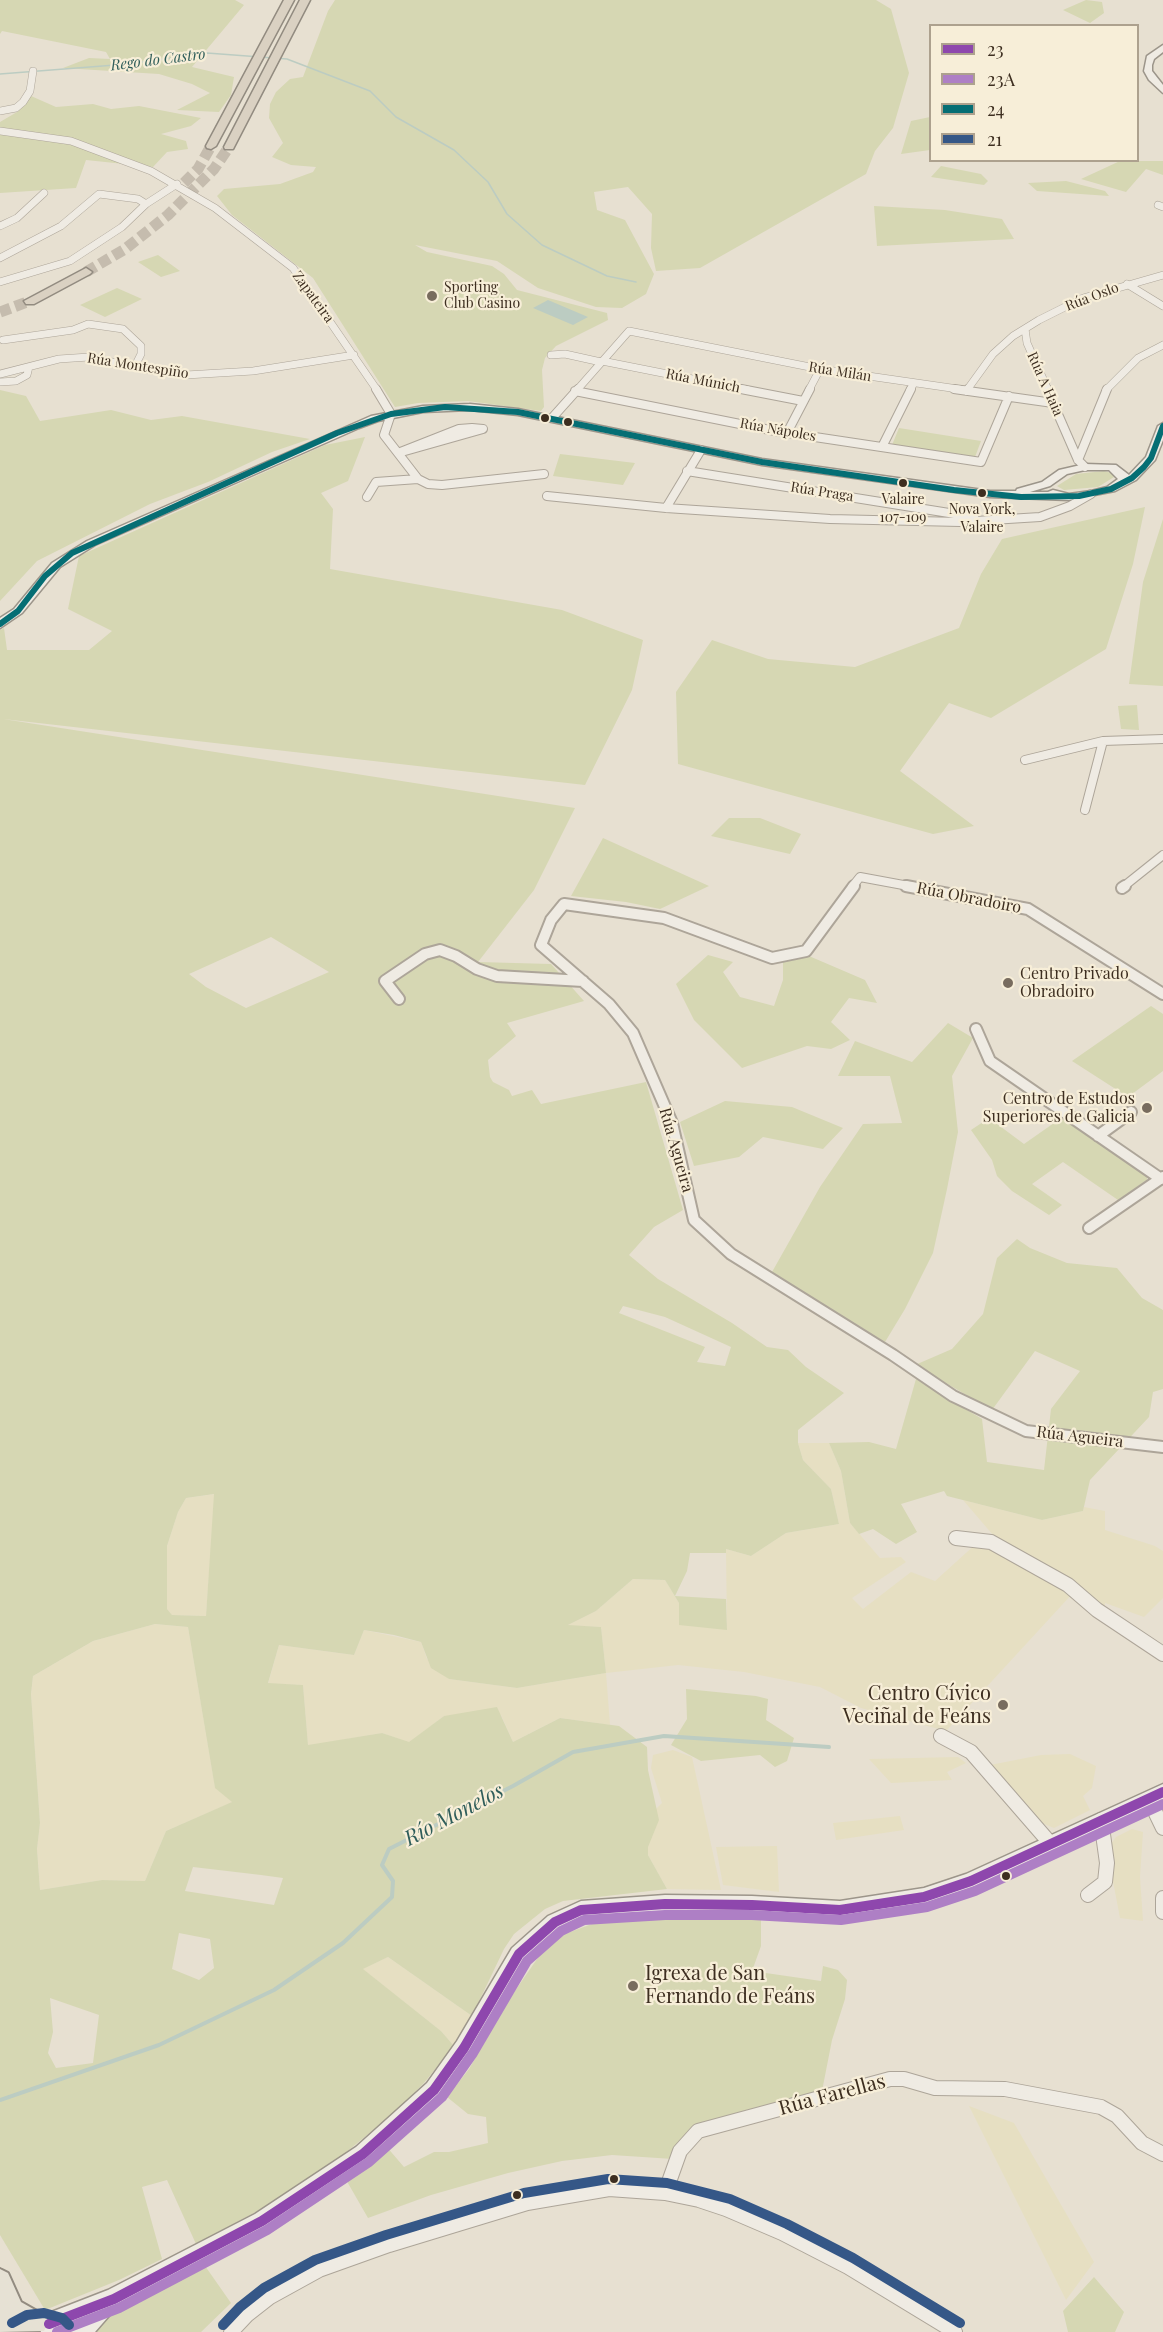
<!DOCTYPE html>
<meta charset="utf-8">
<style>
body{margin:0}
#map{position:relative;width:1163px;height:2332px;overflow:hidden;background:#e7e0d1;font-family:"Playfair Display",serif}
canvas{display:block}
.legend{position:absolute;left:929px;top:24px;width:210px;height:138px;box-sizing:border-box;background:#f7eed8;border:2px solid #ada18e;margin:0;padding:8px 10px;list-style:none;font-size:18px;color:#3d2e20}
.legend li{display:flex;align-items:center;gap:12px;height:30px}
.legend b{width:30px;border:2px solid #ada18e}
</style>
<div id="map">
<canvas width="1163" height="2332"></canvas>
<ul class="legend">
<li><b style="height:8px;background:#8e47ad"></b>23</li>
<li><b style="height:8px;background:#ae7fc5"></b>23A</li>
<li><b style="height:8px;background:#056e74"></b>24</li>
<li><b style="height:8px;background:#355787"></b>21</li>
</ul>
</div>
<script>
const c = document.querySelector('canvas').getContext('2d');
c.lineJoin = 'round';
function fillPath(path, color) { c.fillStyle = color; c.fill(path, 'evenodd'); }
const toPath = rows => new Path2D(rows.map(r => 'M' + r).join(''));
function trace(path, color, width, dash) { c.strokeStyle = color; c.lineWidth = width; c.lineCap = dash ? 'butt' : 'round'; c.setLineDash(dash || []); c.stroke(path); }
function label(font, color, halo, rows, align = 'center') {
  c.font = font + ' "Playfair Display",serif'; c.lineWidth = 4.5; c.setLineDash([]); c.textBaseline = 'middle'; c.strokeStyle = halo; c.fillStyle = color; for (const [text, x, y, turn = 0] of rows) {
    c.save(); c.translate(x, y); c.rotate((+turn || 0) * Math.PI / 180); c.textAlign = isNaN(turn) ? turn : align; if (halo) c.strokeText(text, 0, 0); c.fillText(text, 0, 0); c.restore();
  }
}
fillPath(toPath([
 [798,1443,829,1443,841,1471,850,1523,880,1558,901,1557,906,1562,852,1598,863,1609,911,1572,935,1581,977,1543,994,1547,1073,1593,946,1731,861,1708,820,1687,744,1672,678,1665,606,1673,610,1725,560,1718,513,1742,501,1715,444,1716,409,1743,382,1733,308,1746,303,1685,268,1684,279,1645,354,1655,364,1630,421,1642,427,1659,449,1679,517,1688,606,1673,601,1627,566,1626,596,1611,633,1579,665,1580,679,1603,727,1630,726,1549,751,1556,786,1533,839,1524,831,1489,803,1460],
 [215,1494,206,1616,172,1615,167,1609,167,1546,178,1512,186,1498],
 [963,1500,1042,1520,1083,1511,1084,1507,1105,1511,1105,1530,1155,1546,1163,1551,1163,1598,1144,1617,1105,1603,1105,1611,999,1542],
 [155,1624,188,1627,215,1787,233,1802,166,1831,145,1881,102,1880,40,1890,37,1849,40,1823,31,1694,33,1676,93,1641],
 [673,1750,692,1757,721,1890,667,1889,648,1855,645,1820,662,1803,651,1768,653,1755],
 [1070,1754,1096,1766,1092,1788,1083,1796,1090,1810,1054,1828,1032,1819,990,1765,1041,1755],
 [958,1757,966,1763,947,1772,952,1780,891,1783,869,1759],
 [900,1816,904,1830,836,1840,833,1823],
 [1132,1829,1143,1832,1140,1877,1143,1921,1120,1918,1112,1876,1110,1845,1116,1837],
 [777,1846,779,1892,723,1885,716,1847],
 [388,1957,472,2016,454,2046,441,2031,362,1969],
 [969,2106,1014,2123,1094,2262,1066,2300]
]), '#e6dfc2');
fillPath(toPath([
 [0,0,235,0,244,5,192,67,234,77,231,95,219,112,177,110,210,93,192,84,159,74,63,68,89,58,110,59,106,52,2,31,0,34],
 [335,0,876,0,891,9,909,73,893,128,875,151,866,174,700,268,656,271,651,248,652,214,628,187,594,192,597,210,625,220,654,274,646,294,622,308,596,307,538,288,497,261,415,245,427,252,492,266,504,274,517,290,607,313,608,320,556,346,545,358,542,370,544,407,541,411,468,401,418,403,395,407,313,278,232,215,217,196,224,189,280,184,313,172,316,167,291,165,272,157,283,143,269,118,270,104,276,92,290,79,303,77,328,11],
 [1086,0,1102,2,1104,13,1090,23,1063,10],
 [31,96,56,107,93,104,111,109,139,106,201,118,191,126,161,134,186,141,188,149,167,152,153,167,86,160,76,188,0,193,0,122,17,112],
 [930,117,930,150,901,154,911,121],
 [1120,161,1163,161,1163,175,1146,169,1126,192,1081,179],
 [941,166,981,174,988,181,984,185,931,177],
 [1066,181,1105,191,1109,196,1037,191,1028,183],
 [874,206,945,210,1002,219,1014,239,877,246],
 [158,255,180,271,161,277,138,262],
 [117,288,142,299,105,317,80,305],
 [0,390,26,396,40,421,111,410,151,420,182,416,310,439,272,452,208,482,150,504,37,561,0,601],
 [899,428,981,441,975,457,892,445],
 [365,437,348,481,321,493,333,509,330,569,562,610,643,640,632,690,585,785,3,719,575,808,534,890,478,962,551,964,584,1001,507,1023,516,1036,488,1060,490,1077,493,1082,509,1090,512,1096,532,1090,541,1104,646,1082,683,1210,654,1227,629,1255,658,1279,732,1323,767,1347,788,1350,806,1367,844,1393,798,1430,798,1443,803,1460,831,1489,839,1524,786,1533,751,1556,726,1549,726,1553,690,1553,687,1571,675,1596,726,1599,727,1630,679,1625,679,1603,665,1580,633,1579,596,1611,568,1625,601,1627,606,1673,517,1688,449,1679,431,1668,421,1642,394,1635,364,1630,354,1655,279,1645,268,1683,303,1685,308,1745,382,1733,409,1742,444,1716,497,1707,513,1742,560,1718,619,1726,647,1747,648,1770,659,1820,648,1847,648,1855,667,1889,563,1901,545,1909,514,1934,504,1949,472,2016,388,1957,363,1969,441,2031,454,2046,424,2083,394,2113,328,2167,278,2200,196,2244,167,2180,142,2187,162,2259,119,2280,45,2310,0,2235,0,630,4,628,7,650,89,650,112,631,68,609,79,556,325,445],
 [271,937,329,972,246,1008,206,987,189,974],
 [623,1306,665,1317,731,1347,725,1366,697,1362,705,1347,619,1313],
 [214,1494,206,1616,172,1615,167,1609,167,1546,178,1512,186,1498],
 [155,1624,188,1627,215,1788,232,1802,166,1831,145,1881,102,1880,40,1890,37,1849,40,1823,31,1694,33,1676,93,1641],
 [193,1867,261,1875,283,1878,274,1905,185,1891],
 [179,1933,210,1939,214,1968,199,1980,172,1969],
 [50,1998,99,2015,93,2063,56,2068,48,2053,53,2032],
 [560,454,635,463,623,485,553,476],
 [1104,471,1112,473,1114,477,1098,487,1064,490,1057,486,1076,474],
 [1145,507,1133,564,1106,649,991,718,949,703,900,771,974,826,933,834,678,764,676,692,712,640,768,659,855,667,959,628,981,574,1002,539],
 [1163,519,1163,686,1129,684,1143,582],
 [1137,705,1139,730,1121,729,1118,706],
 [729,818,760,818,801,834,790,854,711,836],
 [603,838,709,886,660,909,626,902,571,896],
 [708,955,733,962,723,972,740,997,774,1006,783,980,783,962,809,956,865,980,877,1003,849,998,831,1022,850,1040,831,1049,807,1046,742,1068,694,1020,676,984],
 [1151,1006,1163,1014,1163,1071,1128,1097,1072,1061],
 [948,1023,973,1038,952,1076,958,1132,947,1189,933,1253,905,1309,885,1342,772,1272,820,1187,863,1124,902,1123,890,1076,838,1076,855,1041,912,1062],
 [725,1101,792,1107,843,1128,823,1149,763,1137,739,1157,694,1166,680,1122],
 [1064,1116,1147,1174,1147,1180,1118,1200,1063,1162,1032,1184,1062,1205,1049,1215,1012,1191,997,1176,992,1160,971,1130,989,1118,1024,1144],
 [1017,1239,1030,1248,1067,1263,1117,1268,1142,1298,1163,1310,1163,1389,1153,1392,1149,1417,1090,1480,1083,1511,1042,1520,947,1496,944,1491,901,1504,917,1532,896,1544,873,1529,859,1534,850,1523,841,1471,829,1443,869,1442,896,1449,916,1379,982,1419,987,1462,1044,1470,1051,1409,1080,1371,1035,1351,992,1410,915,1365,952,1349,983,1314,997,1258],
 [686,1689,756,1696,768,1699,766,1720,794,1738,787,1761,775,1767,760,1755,701,1761,671,1745,687,1719],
 [654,1914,761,1914,761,1946,752,1971,821,1981,823,1966,838,1970,847,1980,845,1999,832,2040,822,2091,695,2127,673,2159,612,2155,562,2161,508,2173,431,2195,368,2218,345,2178,386,2146,404,2167,434,2152,449,2152,488,2143,486,2117,468,2114,447,2097,469,2069,510,1998,542,1952,562,1935,592,1924,627,1915],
 [203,2263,231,2303,201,2332,95,2332,108,2316,123,2305],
 [1094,2277,1124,2312,1115,2332,1068,2332,1063,2311]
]), '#d6d7b3');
fillPath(toPath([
 [548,300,588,317,573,325,533,308]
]), '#bcccc2');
trace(toPath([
 [0,74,128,64,207,53,287,59,370,91,396,117,454,150,488,182,507,214,542,245,607,276,636,282]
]), '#bcccc2', 1.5);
trace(toPath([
 [0,2100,159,2045,274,1990,343,1943,392,1897,393,1881,382,1865,389,1849,513,1786,573,1752,664,1736,829,1747]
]), '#bcccc2', 4);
trace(toPath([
 [184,183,198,169,211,146],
 [86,272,125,249,168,215,214,169,229,147],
 [0,312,30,301]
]), '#c5bcae', 11, [11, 5]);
const streetFar3 = toPath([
 [0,111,16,108,23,102,30,91,33,71],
 [0,131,71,141,151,171,215,208,293,268,377,390],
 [1158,205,1163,207],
 [0,226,17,218,44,193],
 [0,258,61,226,99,194,138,199,146,204],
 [0,282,70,261,122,227,146,204,177,184],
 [1127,284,1163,306],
 [1025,329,1027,343,1048,390],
 [3,340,73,330,88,324,123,329,141,346,141,354,135,366],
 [551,355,565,354,601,362],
 [602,361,748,390],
 [0,374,59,359,89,357,149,370,186,375,253,371,354,355],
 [0,382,16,381,27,375,29,367],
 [577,390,629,331,820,369,965,390],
 [809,390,820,369],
 [910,390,914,383],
 [967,390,993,354,1013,336,1039,320,1083,298,1163,275],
 [1106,390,1138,358,1163,345]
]);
const streetFar2 = toPath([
 [376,389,391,414,384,435,418,479,428,484,442,485,544,474],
 [741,389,803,401],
 [954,389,1053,403],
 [1047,389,1078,460,1085,467],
 [575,391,775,431,981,462,1009,396],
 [966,391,968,389],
 [552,418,578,389],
 [472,428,483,429,398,453,459,429,472,428],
 [787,433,810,389],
 [882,447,911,389],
 [1078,460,1107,389],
 [687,471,974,517],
 [547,496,666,508,830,519,960,522,1040,517,1070,506,1091,494],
 [367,497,376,482,418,479],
 [666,508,701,450],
 [1025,760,1103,741,1163,739],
 [1085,810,1103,741],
 [852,887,860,877,914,887],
 [1123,887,1163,855]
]);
const streetFar1 = toPath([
 [854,886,806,951,772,958,664,918,564,904,551,920,541,945,609,1004,633,1033,672,1123,694,1220,731,1254,893,1355,953,1396,1026,1431,1163,1447],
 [906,886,1028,909,1163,994],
 [1122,888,1125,886],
 [399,999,385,981,425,954,440,950,456,956,477,969,497,976,583,981],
 [976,1029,990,1061,1161,1179],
 [1098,1136,1131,1112],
 [1089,1228,1163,1177]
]);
const street = toPath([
 [956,1538,991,1542,1068,1585,1097,1610,1163,1654],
 [941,1736,971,1752,1050,1843],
 [1149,1799,1163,1828],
 [1088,1895,1105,1882,1107,1863,1101,1820],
 [1163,1898,1163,1912],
 [665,2193,680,2151,698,2131,890,2079,904,2079,935,2088,1005,2089,1101,2107,1117,2116,1142,2143,1163,2154],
 [231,2332,247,2315,270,2297,319,2270,389,2245,527,2203,609,2189,665,2193,699,2200,726,2209,782,2233,848,2267,955,2332]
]);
const secondary = toPath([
 [1163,45,1163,52,1154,59,1152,65,1152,71,1163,85,1163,93,1149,80,1144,71,1147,56,1163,45],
 [470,404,518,409,762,459,990,491,1016,491,1017,489,1042,482,1059,470,1085,464,1116,465,1129,475,1146,457,1158,426,1163,423,1163,440,1155,460,1136,480,1115,491,1069,500,990,497,762,465,518,415,470,410,423,412,378,421,359,428,95,545,60,567,22,613,0,628,0,618,14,609,52,563,87,541,371,416,423,406,470,404],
 [1085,470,1109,470,1118,479,1107,487,1091,491,1069,494,1053,490,1048,492,1030,492,1050,486,1067,474,1085,470],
 [1163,1784,1163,1801,978,1887,924,1906,840,1919,752,1914,665,1913,583,1919,562,1928,526,1960,471,2055,441,2097,370,2161,269,2228,115,2309,95,2332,69,2332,72,2326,56,2332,41,2332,38,2324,41,2316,108,2290,255,2214,356,2147,427,2083,457,2041,512,1948,548,1916,581,1901,665,1895,752,1896,840,1901,924,1888,966,1874,1163,1784]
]);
const primary = toPath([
 [0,2269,8,2273,21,2302,44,2315,48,2323,44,2331,0,2332,0,2269]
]);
const highway = toPath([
 [284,0,294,0,216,146,211,149,207,148,206,146,284,0],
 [300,0,310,0,234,147,233,149,225,149,224,147,300,0],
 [86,268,92,272,90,274,34,304,26,304,24,301,86,268]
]);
trace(streetFar3, '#ada599', 8);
trace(streetFar2, '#ada599', 10);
trace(streetFar1, '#ada599', 14);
trace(street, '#ada599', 16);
trace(secondary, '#9c958a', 3);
trace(primary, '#928b80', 4);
trace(highway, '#928b80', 3);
trace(streetFar3, '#efebe3', 7);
trace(streetFar2, '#efebe3', 8);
trace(streetFar1, '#efebe3', 10);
trace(street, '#efebe3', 14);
fillPath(secondary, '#efebe3');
fillPath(primary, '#e6e1d4');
fillPath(highway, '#dad1c2');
trace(toPath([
 [49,2324,114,2299,262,2221,363,2154,434,2090,464,2048,519,1954,555,1922,581,1910,665,1904,752,1905,840,1910,924,1897,971,1881,1163,1792]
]), '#8e47ad', 10);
trace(toPath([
 [57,2332,119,2308,267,2230,369,2162,442,2097,473,2053,527,1961,561,1931,584,1920,665,1915,752,1915,841,1920,927,1907,975,1891,1163,1804]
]), '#ae7fc5', 10);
trace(toPath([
 [0,624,18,611,45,576,72,553,337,433,391,414,445,407,518,412,762,462,954,490,1021,497,1079,496,1111,489,1132,478,1144,467,1151,458,1163,426]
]), '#056e74', 6);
trace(toPath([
 [12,2323,27,2315,44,2313,62,2318,69,2325],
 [223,2325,240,2307,264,2288,315,2260,386,2235,524,2193,608,2179,667,2183,730,2199,787,2224,853,2258,960,2323]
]), '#355787', 10);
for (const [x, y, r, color] of [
 [432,296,6,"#786c5e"],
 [545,418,5,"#3d2e20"],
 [568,422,5,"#3d2e20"],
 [903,483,5,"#3d2e20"],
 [982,493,5,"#3d2e20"],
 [1008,983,6,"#786c5e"],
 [1147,1108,6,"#786c5e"],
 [1003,1705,6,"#786c5e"],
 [1006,1876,5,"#3d2e20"],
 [633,1986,6,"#786c5e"],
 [614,2179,5,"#3d2e20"],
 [517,2195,5,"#3d2e20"]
]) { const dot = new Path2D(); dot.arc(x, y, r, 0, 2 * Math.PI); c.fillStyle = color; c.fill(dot); trace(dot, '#f7eed8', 2); }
label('14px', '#3d2e20', '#f7eed8', [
 ["Sporting",444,288],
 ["Club Casino",444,304]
], 'left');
label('14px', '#3d2e20', '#f7eed8', [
 ["Zapateira",313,297,54],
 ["Rúa Oslo",1092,297,-21],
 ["Rúa Montespiño",138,366,9],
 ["Rúa Milán",840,372,9],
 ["Rúa Múnich",703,381,11],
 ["Rúa A Haia",1045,384,66],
 ["Rúa Nápoles",778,430,10],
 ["Rúa Praga",822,492,9]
]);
label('14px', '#3d2e20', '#f7eed8', [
 ["Valaire",903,500],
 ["107-109",903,518],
 ["Nova York,",982,510],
 ["Valaire",982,528]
]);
label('italic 15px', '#2f5d5a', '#f7eed8', [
 ["Rego do Castro",158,60,-7]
]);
label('16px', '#3d2e20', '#f7eed8', [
 ["Rúa Obradoiro",969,898,11],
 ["Rúa Agueira",676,1150,74],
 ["Rúa Agueira",1080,1437,7]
]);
label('16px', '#3d2e20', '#f7eed8', [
 ["Centro Privado",1020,974],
 ["Obradoiro",1020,992],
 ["Centro de Estudos",1135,1099,"right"],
 ["Superiores de Galicia",1135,1117,"right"]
], 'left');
label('20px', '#3d2e20', '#f7eed8', [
 ["Centro Cívico",991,1694],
 ["Veciñal de Feáns",991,1717],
 ["Igrexa de San",645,1974,"left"],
 ["Fernando de Feáns",645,1997,"left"]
], 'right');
label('20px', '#3d2e20', '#f7eed8', [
 ["Rúa Farellas",832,2095,-15]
]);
label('italic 21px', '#2f5d5a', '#f7eed8', [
 ["Río Monelos",454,1815,-28]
]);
</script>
